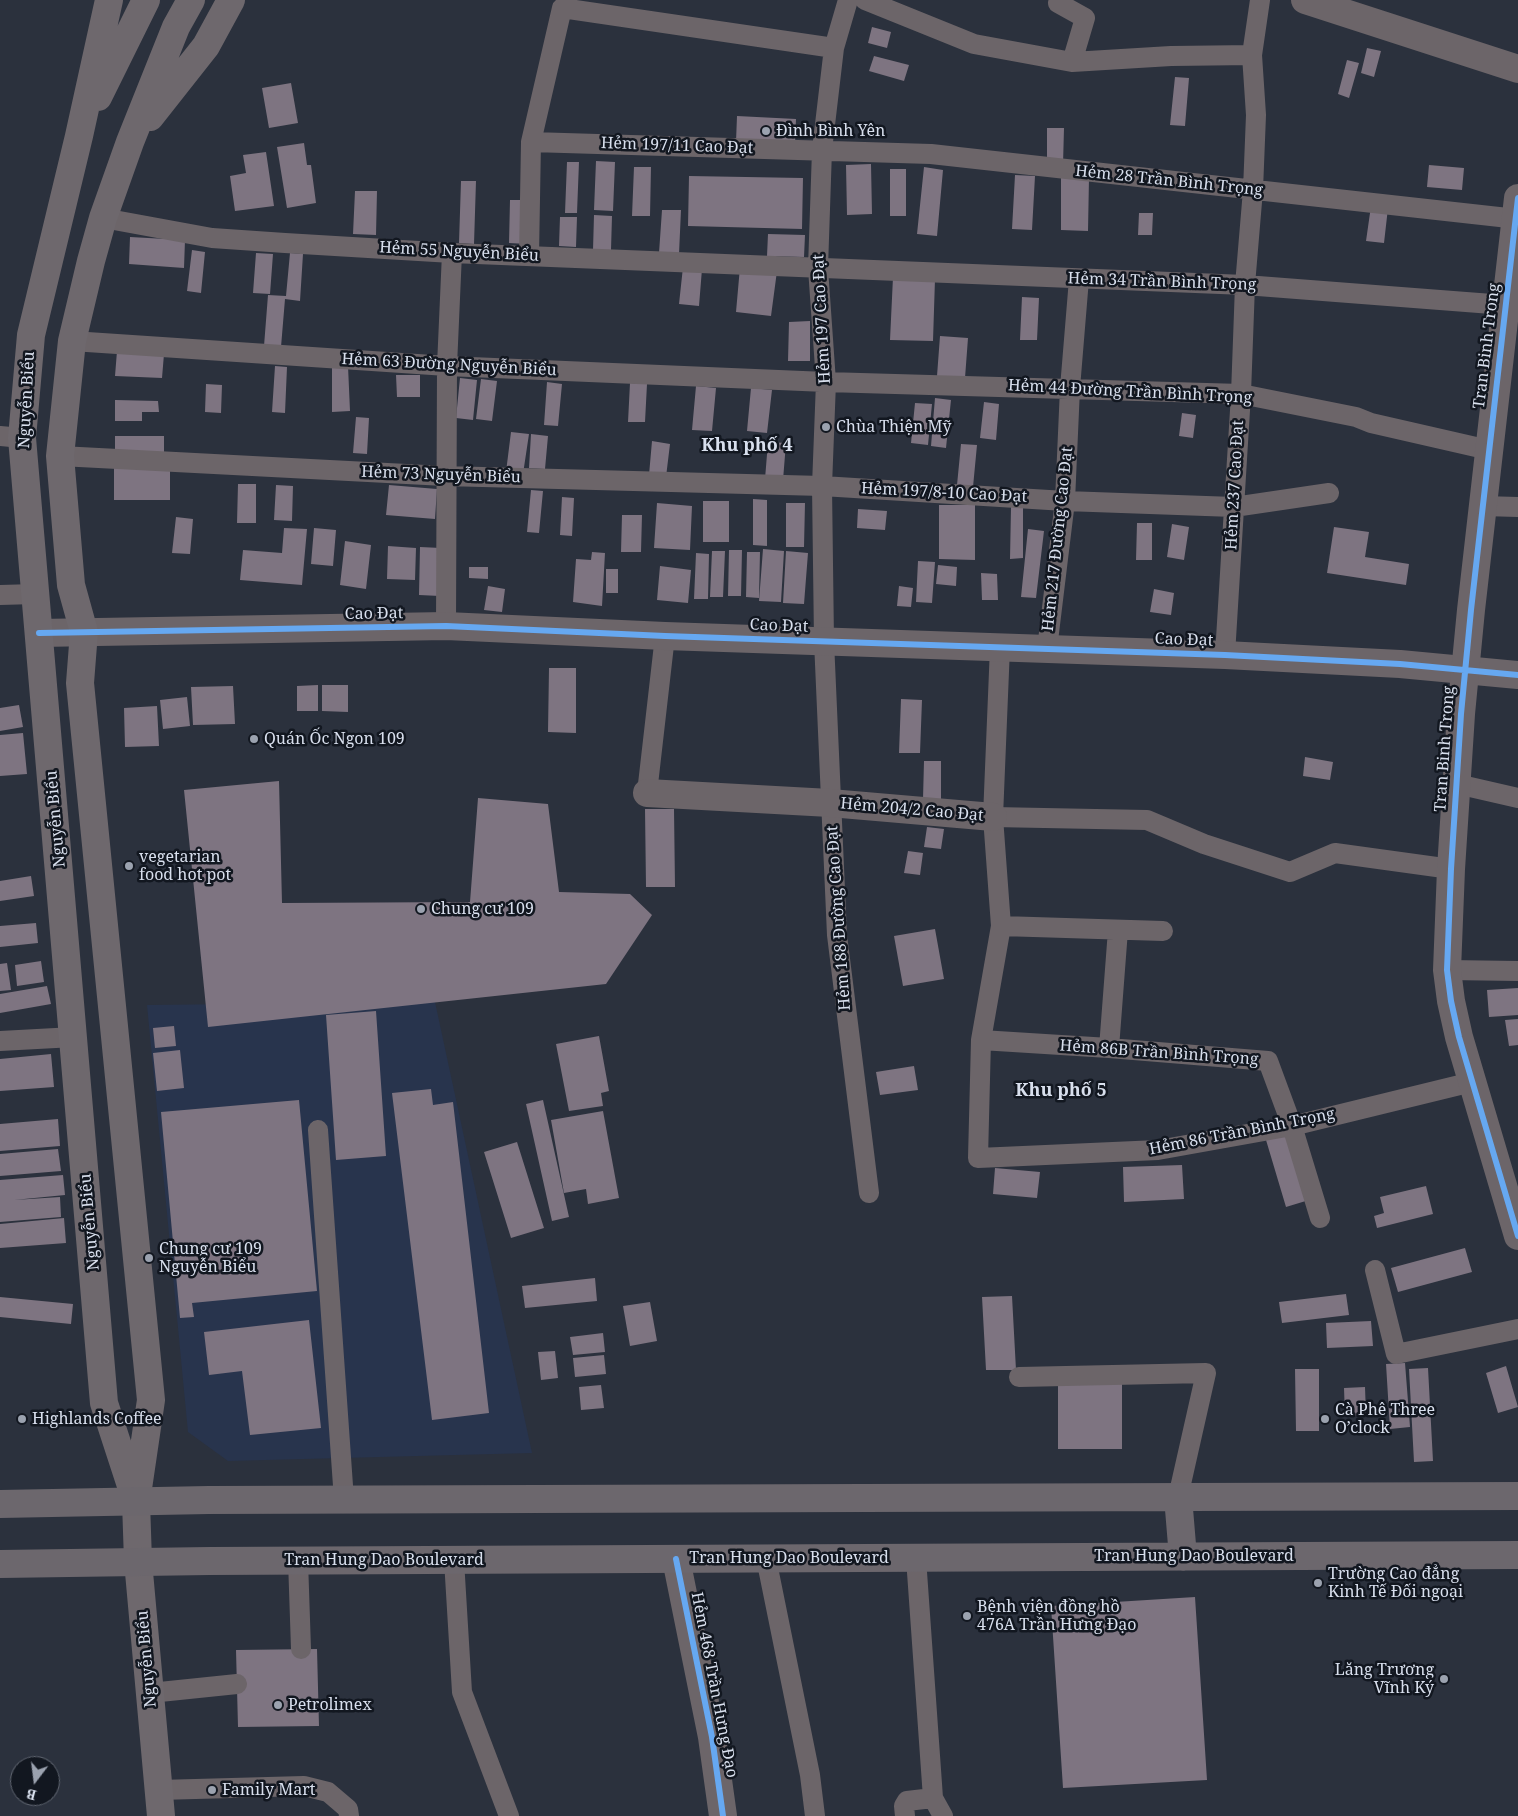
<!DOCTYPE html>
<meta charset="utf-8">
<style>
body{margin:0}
#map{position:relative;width:1518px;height:1816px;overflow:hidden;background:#2b313d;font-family:"Noto Serif",serif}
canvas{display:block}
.north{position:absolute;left:10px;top:1756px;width:50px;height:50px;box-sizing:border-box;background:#121720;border:1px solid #616772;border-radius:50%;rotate:195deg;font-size:14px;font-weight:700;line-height:20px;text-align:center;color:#d8dfed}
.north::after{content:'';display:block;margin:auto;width:18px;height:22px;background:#9ba2af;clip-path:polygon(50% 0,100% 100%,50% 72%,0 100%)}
</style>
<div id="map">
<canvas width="1518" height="1816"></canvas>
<div class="north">B</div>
</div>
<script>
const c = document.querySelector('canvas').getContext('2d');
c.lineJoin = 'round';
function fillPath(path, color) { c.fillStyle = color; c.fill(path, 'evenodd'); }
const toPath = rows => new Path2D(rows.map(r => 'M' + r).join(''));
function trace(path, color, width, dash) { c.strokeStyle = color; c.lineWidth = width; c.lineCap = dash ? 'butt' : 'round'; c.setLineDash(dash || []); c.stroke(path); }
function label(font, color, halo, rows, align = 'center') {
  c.font = font + ' "Noto Serif",serif'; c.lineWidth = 5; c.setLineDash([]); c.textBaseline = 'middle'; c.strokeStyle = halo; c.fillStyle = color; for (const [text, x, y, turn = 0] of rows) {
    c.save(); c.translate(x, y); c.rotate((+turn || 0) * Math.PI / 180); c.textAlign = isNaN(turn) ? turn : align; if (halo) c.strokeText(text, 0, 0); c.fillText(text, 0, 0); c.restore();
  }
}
fillPath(toPath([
 [435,1002,532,1453,228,1461,188,1432,147,1005]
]), '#28344d');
fillPath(toPath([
 [872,27,891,32,887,48,868,43],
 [1367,48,1381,51,1374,77,1361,73],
 [874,56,909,65,904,81,869,71],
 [1347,60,1359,63,1349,98,1338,94],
 [1175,77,1189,78,1185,126,1170,125],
 [291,83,298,123,269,128,262,88],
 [737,116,796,119,795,145,736,142],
 [1047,128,1064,128,1063,165,1047,165],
 [304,143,307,165,311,165,316,203,287,208,277,147],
 [266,152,274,206,235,211,230,176,246,173,243,155],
 [596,161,615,162,613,211,594,210],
 [567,162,579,162,577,213,565,213],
 [871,164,872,214,847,215,846,165],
 [1429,165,1464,168,1462,190,1427,187],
 [634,167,651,167,650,216,632,216],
 [924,167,943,170,937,236,917,234],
 [890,169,906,169,906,216,890,216],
 [1015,175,1035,176,1032,230,1012,229],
 [689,176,803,178,802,229,688,226],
 [1061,178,1089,178,1088,231,1061,230],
 [461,181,476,181,474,244,459,243],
 [355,191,377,191,376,235,353,234],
 [510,200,527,200,527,244,509,243],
 [1371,206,1388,208,1384,243,1366,241],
 [662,210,681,210,679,254,659,253],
 [1139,213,1153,213,1152,235,1138,235],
 [594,215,612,216,611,250,593,250],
 [560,217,577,217,576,247,559,246],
 [768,234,805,235,804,257,767,256],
 [130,237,185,240,184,268,129,264],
 [192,250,205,252,201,293,187,291],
 [256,253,273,254,270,294,253,293],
 [290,253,303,254,300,301,285,299,281,347,264,346,268,295,286,296],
 [683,267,702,269,699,306,679,304],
 [740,267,777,271,771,316,736,312],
 [893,277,935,279,933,341,890,340],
 [1022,297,1039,298,1037,340,1020,340],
 [810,321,810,361,788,361,789,322],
 [940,336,968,338,965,378,937,376],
 [117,351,164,354,162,378,115,376],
 [275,366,287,367,285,413,272,412],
 [348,366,350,411,332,412,332,367],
 [396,375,420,375,420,397,397,397],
 [460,378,477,380,473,420,456,418],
 [481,379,497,381,492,421,476,419],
 [547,382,562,384,558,426,544,425],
 [630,383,647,384,645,422,628,422],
 [206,384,222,385,221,413,205,412],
 [696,386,716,388,712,431,692,430],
 [751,388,772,390,767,433,747,431],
 [935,398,951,400,946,448,931,446],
 [115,400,158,401,159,412,142,412,142,421,115,421],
 [984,402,999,404,996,440,980,438],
 [915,403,932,404,928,445,911,443],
 [1182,413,1196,415,1193,438,1179,436],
 [356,417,369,418,367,454,353,453],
 [511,432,529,434,523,474,506,472],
 [531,434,548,436,545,469,529,468],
 [115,436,164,436,164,457,115,457],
 [652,441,670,444,666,477,649,475],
 [768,442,786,443,783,480,765,479],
 [961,444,977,445,973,487,957,485],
 [114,467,170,467,170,500,114,500],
 [238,484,256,484,256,523,237,523],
 [276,485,293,486,292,521,274,520],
 [389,485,437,489,435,519,386,515],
 [531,490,543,491,539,533,527,532],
 [562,497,574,498,572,536,560,535],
 [753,499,767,500,767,546,753,545],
 [703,501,729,501,729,542,703,542],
 [657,503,692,506,690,550,654,548],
 [786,503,805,503,804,547,786,547],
 [939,505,975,505,975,560,939,559],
 [1011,507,1023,507,1023,558,1010,559],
 [858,509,887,511,885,530,857,528],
 [622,515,642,515,641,552,621,552],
 [176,517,193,519,190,554,172,553],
 [1137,523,1152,523,1152,560,1136,560],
 [1172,524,1189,527,1184,560,1167,557],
 [1334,527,1369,532,1365,557,1409,564,1406,585,1327,573],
 [284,528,307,529,302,585,240,580,243,550,282,553],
 [314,528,336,530,333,566,311,564],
 [1028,529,1044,531,1036,598,1021,597],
 [345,541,371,545,366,589,340,585],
 [388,546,416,548,415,580,387,579],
 [420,547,441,548,440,596,419,595],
 [763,549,784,551,781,602,759,601],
 [729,550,742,550,741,596,728,596],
 [712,551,725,551,723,597,710,597],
 [786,551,808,553,804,604,783,603],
 [592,552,605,553,602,606,573,602,576,559,591,560],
 [747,552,760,552,759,598,746,597],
 [696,553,709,554,708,599,694,599],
 [918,561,935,562,932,603,916,602],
 [938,565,957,567,956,586,936,584],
 [660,566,691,570,688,603,657,600],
 [469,567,488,567,488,579,469,578],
 [606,569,618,569,618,593,606,593],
 [981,573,997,574,998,600,982,600],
 [488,586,505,589,502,612,484,610],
 [899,586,913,588,911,607,897,606],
 [1154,589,1174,593,1171,615,1150,612],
 [549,668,576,668,576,733,548,732],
 [318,685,318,711,297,711,297,686],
 [322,685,348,685,348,712,322,711],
 [233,686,235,724,193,725,191,687],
 [187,697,190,726,163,729,160,700],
 [901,699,922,700,920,753,899,753],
 [19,705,23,727,0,731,0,708],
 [157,706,159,746,125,747,124,708],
 [23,733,27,774,0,776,0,735],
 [1305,757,1333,762,1330,780,1303,776],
 [924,761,941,761,941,799,923,799],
 [279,781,282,903,470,902,478,798,548,804,559,892,630,894,652,915,606,984,208,1027,184,790],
 [645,809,674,809,675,887,646,887],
 [927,827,944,829,941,849,924,847],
 [908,851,923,853,920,875,904,873],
 [31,876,34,896,0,901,0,881],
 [36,923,38,943,0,947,0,926],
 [935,929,944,979,903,986,894,936],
 [41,961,44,982,17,986,15,965],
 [7,963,11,990,0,991,0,964],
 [47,986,51,1004,0,1013,0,994],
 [1518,988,1518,1015,1489,1017,1487,990],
 [376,1011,386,1156,336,1160,326,1015],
 [1518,1019,1518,1045,1509,1046,1505,1020],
 [174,1026,176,1046,155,1048,153,1028],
 [599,1036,609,1091,601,1093,603,1106,569,1111,556,1044],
 [180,1050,184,1088,157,1091,153,1053],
 [51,1054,54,1087,0,1091,0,1059],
 [914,1066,918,1090,880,1095,876,1072],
 [431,1089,433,1105,453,1102,489,1413,432,1420,392,1093],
 [299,1100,317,1291,192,1303,194,1317,180,1318,161,1112],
 [543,1100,569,1217,552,1221,526,1104],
 [603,1111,619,1198,588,1204,586,1189,564,1193,551,1120],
 [58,1119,60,1146,0,1151,0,1124],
 [1290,1133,1309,1200,1286,1207,1266,1140],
 [517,1142,544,1228,511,1238,484,1152],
 [58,1149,61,1171,0,1176,0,1154],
 [1182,1165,1184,1199,1124,1202,1123,1167],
 [995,1168,1040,1172,1037,1198,993,1194],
 [63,1175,65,1195,14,1200,60,1197,61,1217,0,1222,0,1180],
 [1426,1186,1433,1214,1377,1228,1374,1216,1384,1213,1380,1197],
 [64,1218,66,1243,0,1248,0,1224],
 [1465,1248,1472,1272,1398,1292,1391,1268],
 [595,1278,597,1301,525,1308,522,1286],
 [1346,1294,1349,1315,1282,1323,1279,1302],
 [1012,1296,1016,1370,986,1370,982,1297],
 [0,1297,73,1304,71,1324,0,1317],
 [650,1302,657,1341,630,1346,623,1306],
 [309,1320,321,1428,250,1435,242,1371,209,1375,204,1332],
 [1371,1321,1373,1346,1327,1348,1326,1323],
 [603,1333,605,1352,573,1355,570,1337],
 [555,1351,558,1378,541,1380,538,1352],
 [604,1355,606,1374,575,1377,573,1358],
 [1405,1363,1410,1427,1390,1429,1386,1364],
 [1506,1366,1518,1407,1498,1413,1486,1373],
 [1428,1368,1433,1461,1414,1462,1409,1369],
 [1295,1369,1319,1369,1319,1431,1296,1431],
 [1058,1371,1122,1372,1122,1449,1058,1449],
 [601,1385,604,1408,581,1410,579,1387],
 [1365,1387,1366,1415,1345,1416,1344,1388],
 [1195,1597,1207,1780,1063,1788,1051,1606],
 [317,1649,319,1726,238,1727,236,1650]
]), '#7e7481');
trace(toPath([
 [848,0,834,48,822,150,818,268,826,382,822,486,824,641,837,935,869,1193],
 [865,0,974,44,1072,62,1171,56,1252,55],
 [1059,0,1058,3,1085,18,1072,62],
 [531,142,931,154,1518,219],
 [103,218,212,238,285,243,452,253,1245,285,1505,305],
 [529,256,531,142,562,8,834,48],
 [72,341,447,366,826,382,1241,394,1356,417,1371,423,1489,450],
 [0,436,22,438],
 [60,456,445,476,822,486,1065,501,1234,507,1329,493],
 [1483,506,1518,507],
 [0,595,35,594],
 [446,626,447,366,452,253],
 [1000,647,993,817,1001,926,981,1040,978,1158,1158,1150,1292,1126,1472,1082],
 [1047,649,1065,501,1070,388,1079,279],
 [1225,655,1241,394,1245,285,1253,190,1256,115,1252,55,1260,0],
 [1457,784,1518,798],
 [647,793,665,636],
 [993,817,1147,820,1204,844,1290,872,1335,853,1451,869],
 [1001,926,1163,931],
 [1447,970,1518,971],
 [981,1040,1109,1048,1268,1061,1292,1126,1320,1218],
 [0,1041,74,1037],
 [1109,1048,1118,930],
 [318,1130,344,1500],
 [1375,1270,1396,1354,1518,1329],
 [1019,1377,1206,1373,1178,1497],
 [766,1558,810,1775,815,1816],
 [916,1558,933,1798,943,1816],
 [298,1560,301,1649],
 [454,1560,462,1692,509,1816],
 [150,1693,237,1684],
 [159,1790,304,1786,328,1792,348,1809,349,1816],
 [905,1816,904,1806,907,1801,933,1798]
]), '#6c6569', 20);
trace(toPath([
 [1305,0,1518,69],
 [39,633,446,626,665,636,1225,655,1400,664,1518,675],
 [647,793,830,803,993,817],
 [676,1559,712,1737,723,1816]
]), '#6c6569', 28);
trace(toPath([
 [1518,198,1471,610,1461,714,1451,869,1447,970,1451,1001,1459,1037,1518,1236]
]), '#6c6569', 28);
trace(toPath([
 [109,0,79,136,31,335,22,438,104,1403,134,1495],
 [98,97,146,0],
 [150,117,206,46,231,0],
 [161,1816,138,1561,136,1502,151,1400,80,683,84,632,71,585,60,456,72,341,91,261,103,218,130,142,176,27,191,0]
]), '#6e686d', 28);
trace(toPath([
 [1178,1497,1183,1557],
 [0,1504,209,1500,1518,1496],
 [0,1564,210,1561,1518,1555]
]), '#6c676d', 28);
trace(toPath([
 [1518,198,1471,610,1461,714,1451,869,1447,970,1451,1001,1459,1037,1518,1236],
 [39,633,446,626,665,636,1225,655,1400,664,1518,675],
 [676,1559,712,1737,723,1816]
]), '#66a8f1', 6);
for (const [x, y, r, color] of [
 [766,131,5,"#9ba2af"],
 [826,427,5,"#9ba2af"],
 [254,739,5,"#9ba2af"],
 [129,866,5,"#9ba2af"],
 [421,909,5,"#9ba2af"],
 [149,1258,5,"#9ba2af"],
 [22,1419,5,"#9ba2af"],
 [1325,1419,5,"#9ba2af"],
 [1318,1583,5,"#9ba2af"],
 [967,1616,5,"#9ba2af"],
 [1444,1679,5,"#9ba2af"],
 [278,1705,5,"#9ba2af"],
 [212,1790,5,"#9ba2af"]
]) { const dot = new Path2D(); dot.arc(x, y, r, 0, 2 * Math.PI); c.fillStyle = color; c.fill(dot); trace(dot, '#121720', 2); }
label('16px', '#d8dfed', '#121720', [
 ["Đình Bình Yên",776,131],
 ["Chùa Thiện Mỹ",836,427],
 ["Quán Ốc Ngon 109",264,739],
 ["vegetarian",139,857],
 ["food hot pot",139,875],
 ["Chung cư 109",431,909],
 ["Chung cư 109",159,1249],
 ["Nguyễn Biểu",159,1267],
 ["Cà Phê Three",1335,1410],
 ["O’clock",1335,1428],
 ["Highlands Coffee",32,1419],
 ["Trường Cao đẳng",1328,1574],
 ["Kinh Tế Đối ngoại",1328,1592],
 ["Bệnh viện đồng hồ",977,1607],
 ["476A Trần Hưng Đạo",977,1625],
 ["Lăng Trương",1434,1670,"right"],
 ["Vĩnh Ký",1434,1688,"right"],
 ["Petrolimex",288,1705],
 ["Family Mart",222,1790]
], 'left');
label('16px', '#d8dfed', '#121720', [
 ["Hẻm 197/11 Cao Đạt",677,146,2],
 ["Hẻm 28 Trần Bình Trọng",1169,181,6],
 ["Hẻm 55 Nguyễn Biểu",459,252,3],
 ["Hẻm 34 Trần Bình Trọng",1162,282,2],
 ["Hẻm 197 Cao Đạt",822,319,-93],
 ["Tran Binh Trong",1487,346,-83],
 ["Hẻm 63 Đường Nguyễn Biểu",449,365,3],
 ["Hẻm 44 Đường Trần Bình Trọng",1130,392,3],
 ["Nguyễn Biểu",27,400,-87],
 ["Hẻm 73 Nguyễn Biểu",441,475,2],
 ["Hẻm 237 Cao Đạt",1235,485,-87],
 ["Hẻm 197/8-10 Cao Đạt",944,493,3],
 ["Hẻm 217 Đường Cao Đạt",1058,539,-84],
 ["Cao Đạt",374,614,-1],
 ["Cao Đạt",779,626,2],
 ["Cao Đạt",1184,640,2],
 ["Tran Binh Trong",1445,749,-86],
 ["Hẻm 204/2 Cao Đạt",912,810,5],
 ["Nguyễn Biểu",56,819,-95],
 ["Hẻm 188 Đường Cao Đạt",839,918,-94],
 ["Hẻm 86B Trần Bình Trọng",1159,1053,4],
 ["Hẻm 86 Trần Bình Trọng",1242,1132,-11],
 ["Nguyễn Biểu",90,1222,-95],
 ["Tran Hung Dao Boulevard",1194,1556],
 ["Tran Hung Dao Boulevard",789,1558],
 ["Tran Hung Dao Boulevard",384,1560],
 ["Nguyễn Biểu",147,1659,-95],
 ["Hẻm 468 Trần Hưng Ðạo",714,1685,79]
]);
label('bold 18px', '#d8dfed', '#121720', [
 ["Khu phố 4",747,446],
 ["Khu phố 5",1061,1091]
]);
</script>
